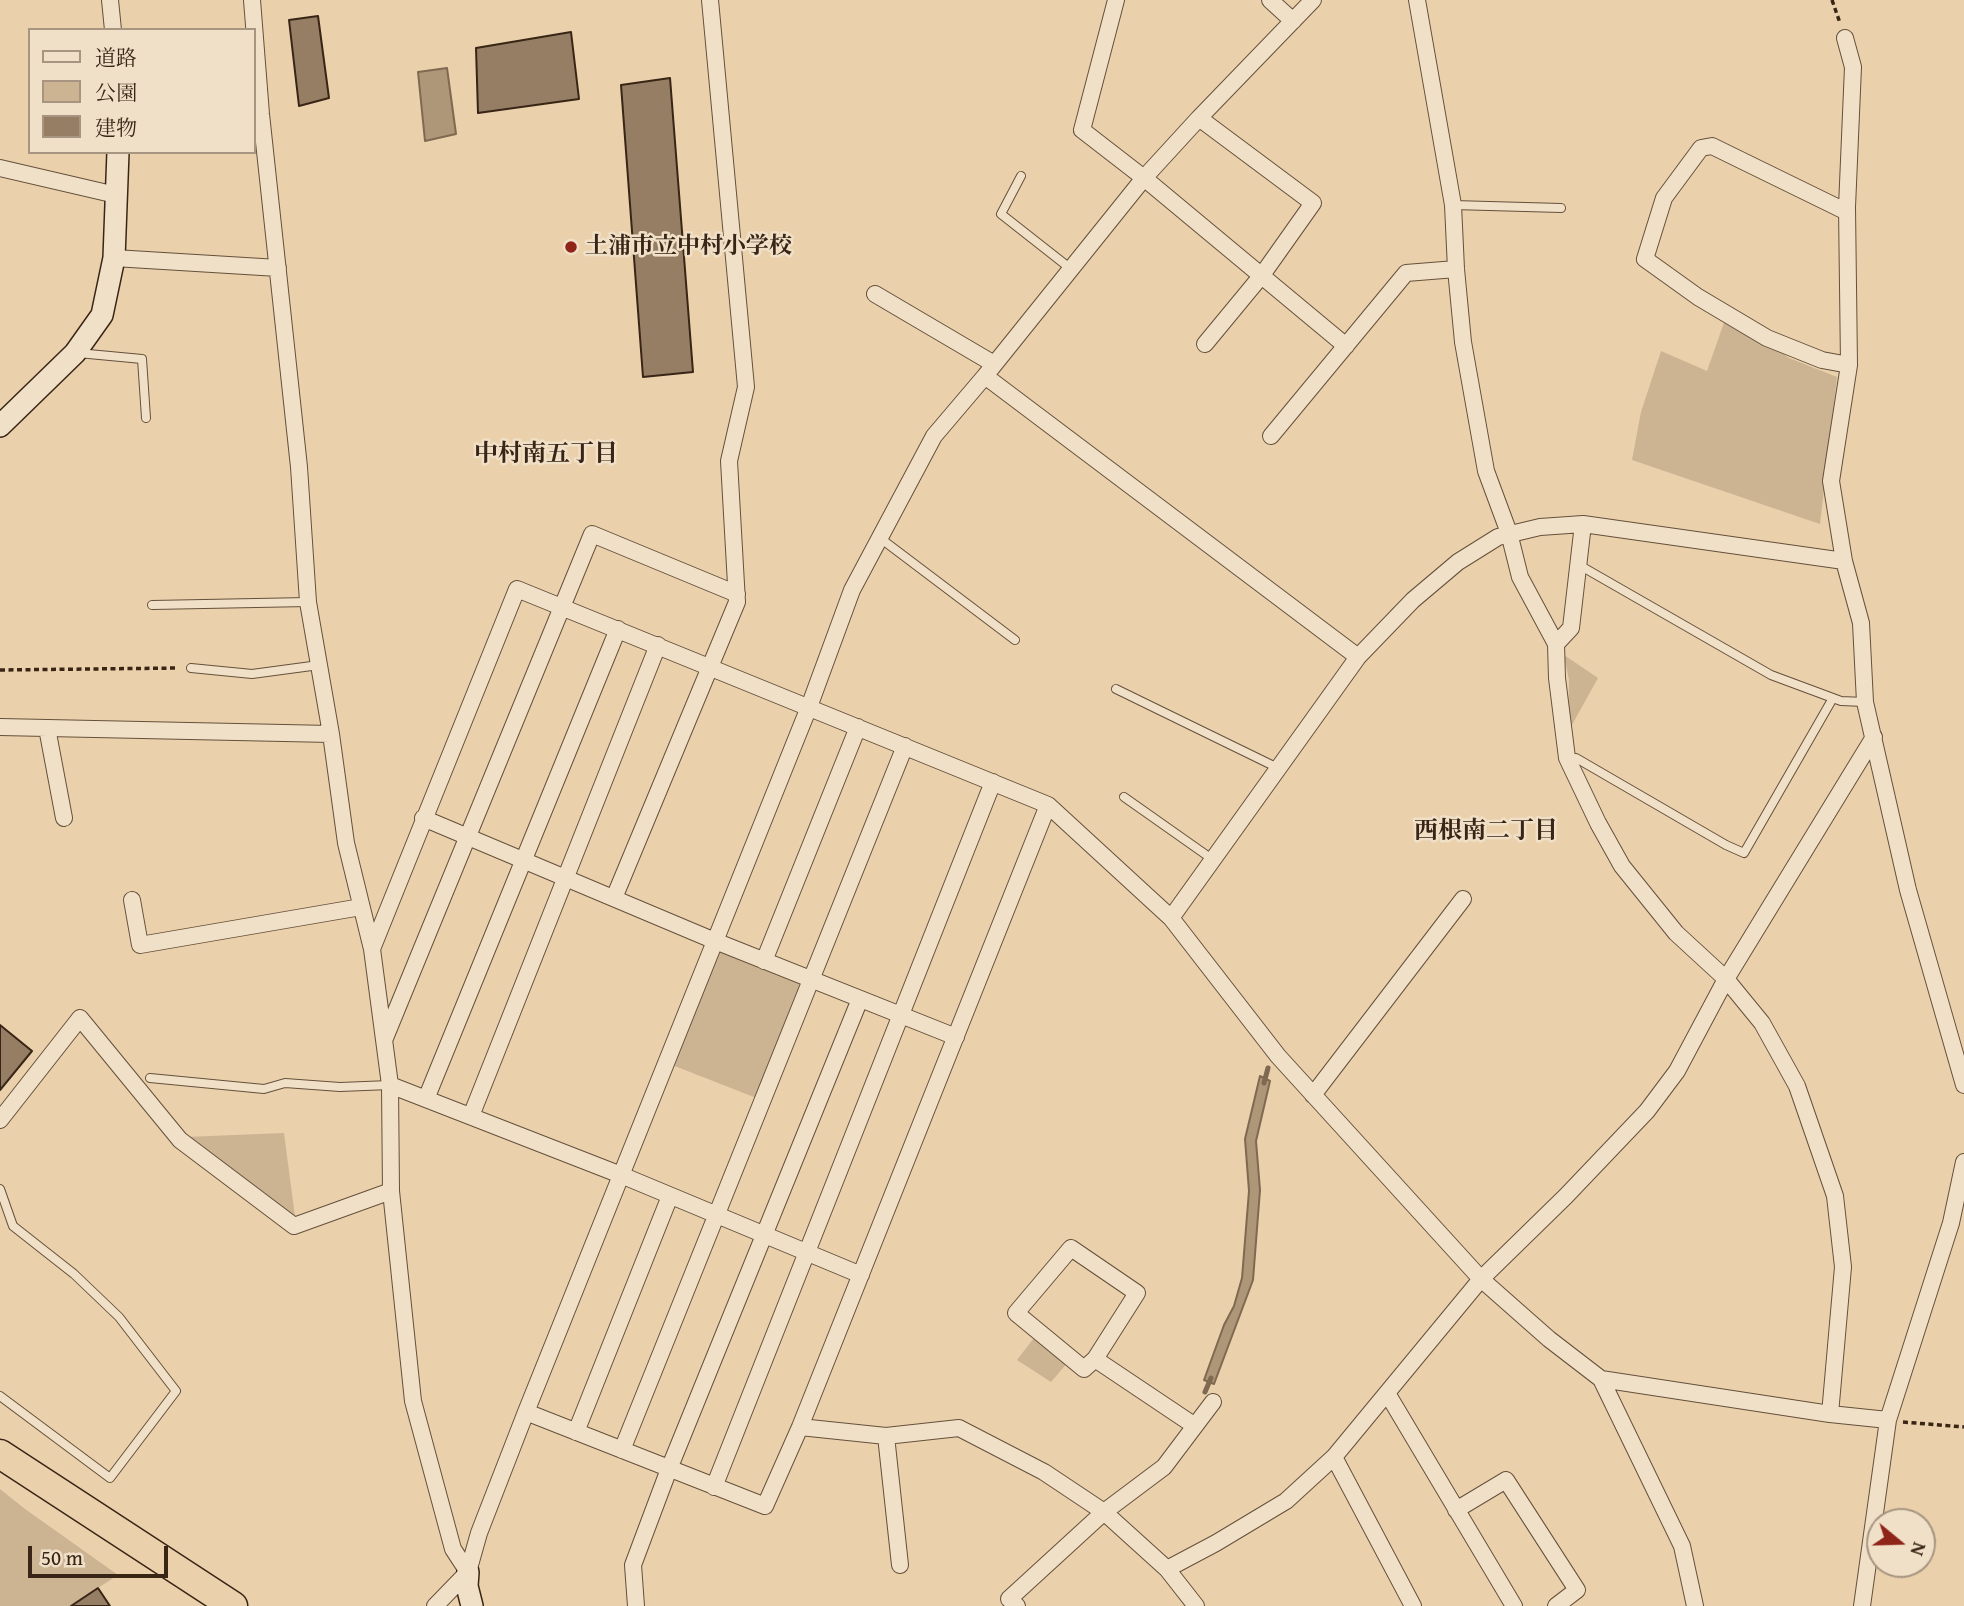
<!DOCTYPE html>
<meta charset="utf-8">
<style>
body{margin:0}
#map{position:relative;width:1964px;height:1606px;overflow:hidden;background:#ead0ab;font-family:"Gentium Book Plus","Noto Serif JP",serif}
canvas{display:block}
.legend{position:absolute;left:28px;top:28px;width:228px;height:126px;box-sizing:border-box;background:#f1e0c8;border:2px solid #a79581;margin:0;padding:9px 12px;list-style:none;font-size:21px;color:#392516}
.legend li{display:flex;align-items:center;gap:14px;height:35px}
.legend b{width:35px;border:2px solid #a79581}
.north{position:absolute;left:1866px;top:1508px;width:70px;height:70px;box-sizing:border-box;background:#f1e0c8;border:2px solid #a79581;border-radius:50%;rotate:109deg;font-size:19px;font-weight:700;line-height:28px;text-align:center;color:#392516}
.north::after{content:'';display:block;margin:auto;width:24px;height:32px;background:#8f2418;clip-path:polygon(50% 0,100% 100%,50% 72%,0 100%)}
.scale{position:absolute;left:28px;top:1546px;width:140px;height:32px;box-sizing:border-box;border:4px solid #392516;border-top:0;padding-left:9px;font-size:21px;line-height:24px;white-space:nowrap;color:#392516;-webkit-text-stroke:5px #f1e0c8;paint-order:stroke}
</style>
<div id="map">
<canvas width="1964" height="1606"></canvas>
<ul class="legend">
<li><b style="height:9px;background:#f1e0c8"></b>道路</li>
<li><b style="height:19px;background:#ccb392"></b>公園</li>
<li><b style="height:19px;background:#957e63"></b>建物</li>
</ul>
<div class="north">N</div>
<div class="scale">50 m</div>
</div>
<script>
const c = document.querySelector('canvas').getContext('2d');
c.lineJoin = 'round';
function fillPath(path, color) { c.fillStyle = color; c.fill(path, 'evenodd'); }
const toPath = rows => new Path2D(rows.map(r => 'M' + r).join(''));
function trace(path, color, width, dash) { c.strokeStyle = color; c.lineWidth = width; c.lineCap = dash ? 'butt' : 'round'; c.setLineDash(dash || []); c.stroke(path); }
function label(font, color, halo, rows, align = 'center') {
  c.font = font + ' "Gentium Book Plus","Noto Serif JP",serif'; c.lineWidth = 5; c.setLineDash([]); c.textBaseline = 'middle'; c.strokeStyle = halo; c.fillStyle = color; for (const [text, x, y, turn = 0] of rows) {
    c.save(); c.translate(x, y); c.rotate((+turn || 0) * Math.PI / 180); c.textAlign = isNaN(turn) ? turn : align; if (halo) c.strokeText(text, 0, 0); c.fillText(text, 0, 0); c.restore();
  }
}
fillPath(toPath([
 [1726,317,1765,340,1789,358,1837,377,1820,524,1632,460,1641,412,1661,351,1707,371],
 [1564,655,1598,678,1568,732,1569,680],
 [713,945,805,981,759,1099,667,1063],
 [284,1133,295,1217,186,1137],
 [1037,1334,1069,1361,1051,1382,1017,1360],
 [0,1489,25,1509,118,1575,70,1606,0,1606]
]), '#ccb392');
const water = toPath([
 [447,68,456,134,425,141,418,72,447,68],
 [1260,1076,1270,1081,1256,1141,1260,1190,1253,1280,1214,1384,1204,1380,1224,1325,1234,1306,1242,1278,1249,1191,1245,1139,1260,1076]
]);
fillPath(water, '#ae9678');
trace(water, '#7f6951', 2);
trace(toPath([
 [1264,1083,1268,1068],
 [1205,1392,1211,1378]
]), '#7f6951', 5);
const building = toPath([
 [318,16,329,98,299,106,289,20,318,16],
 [571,32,579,99,478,113,476,48,571,32],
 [670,78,693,372,643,377,621,85,670,78],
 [0,1025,32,1051,0,1090,0,1025],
 [98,1588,110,1606,71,1606,98,1588]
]);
fillPath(building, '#957e63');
trace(building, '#392516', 2);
const lane = toPath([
 [1021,176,1001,214,1071,269],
 [1453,205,1561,208],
 [78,353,142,359,146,418],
 [880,538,1015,640],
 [1579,565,1771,675,1841,701,1865,702],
 [152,605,308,602],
 [191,668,252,674,319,665],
 [1116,689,1278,768],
 [1567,758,1576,758,1726,845,1744,853,1833,698],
 [1124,797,1212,859],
 [150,1078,264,1089,285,1083,340,1087,390,1085],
 [0,1189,13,1226,74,1274,119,1317,176,1391,110,1478,0,1396]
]);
const street = toPath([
 [110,0,113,30],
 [252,0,261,114,299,467,308,602,331,734,346,843,372,949,390,1085,391,1191,413,1401,453,1549,468,1572],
 [1116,0,1082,130,1144,178,1346,346],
 [1270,0,1293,21],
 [1417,0,1453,205,1456,269,1463,342,1486,471,1509,533,1520,577,1556,644,1557,678,1567,758,1598,823,1622,866,1676,933,1726,979,1762,1023,1797,1086,1835,1196,1843,1267,1830,1414],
 [1845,38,1853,67,1847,207,1849,365,1831,481,1844,561,1861,623,1865,702,1908,890,1964,1085],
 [1199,118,1313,203,1262,275,1205,344],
 [0,168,116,195],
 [1847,212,1712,146,1701,148,1664,198,1645,259,1698,297,1767,338,1822,360,1849,365],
 [114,258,278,268],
 [875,294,994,364],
 [985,376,1358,657],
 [1271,436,1406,273,1456,269],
 [1556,644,1571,628,1583,524],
 [0,727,331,734],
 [47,728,64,818],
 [423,818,715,941,956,1037],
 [614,898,737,602,729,461,746,387,710,0],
 [132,900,140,945,361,907],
 [1171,918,1358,657,1413,600,1458,562,1498,537,1540,527,1583,524,1844,561],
 [372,949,517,589,1048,805,1171,918,1278,1056,1481,1279,1549,1339,1601,1379,1682,1546,1695,1606],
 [764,961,858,727],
 [385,1038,592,534,737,594],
 [390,1085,621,1175,861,1275],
 [1313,1095,1463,899],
 [426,1099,618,629],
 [471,1116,658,645],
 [0,1120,80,1018,180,1140,294,1226,391,1191],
 [1095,1359,1137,1293,1071,1248,1016,1313,1084,1369,1095,1359,1195,1426],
 [1601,1379,1830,1414,1888,1420],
 [1387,1393,1514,1606],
 [526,1412,765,1506,800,1427,1048,805],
 [800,1427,886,1436,959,1428,1044,1472,1104,1512,1167,1569,1196,1606],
 [576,1432,670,1196],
 [886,1436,900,1565],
 [622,1450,905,746],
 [1334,1457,1413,1606],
 [714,1487,993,782],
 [1456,1510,1506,1480,1577,1590,1556,1606],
 [1167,1569,1216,1543,1286,1501,1334,1457,1481,1279,1566,1196,1647,1111,1677,1071,1726,979,1874,737],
 [435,1606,468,1572,479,1533,526,1412,809,707,852,590,934,436,985,376,1144,178,1199,118,1313,0],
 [636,1606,633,1565,669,1469,860,999],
 [1017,1606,1009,1599,1104,1512,1164,1467,1213,1402],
 [1862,1606,1888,1420,1951,1223,1964,1162]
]);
const secondary = toPath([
 [0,426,75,353,102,315,114,258,118,152],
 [468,1572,467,1586,472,1606]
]);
const highway = toPath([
 [0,1454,233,1606]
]);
trace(lane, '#65503b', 10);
trace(street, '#65503b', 18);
trace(secondary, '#392516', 24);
trace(highway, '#392516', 31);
trace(toPath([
 [1832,0,1840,23],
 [0,670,178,668],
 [1903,1422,1964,1427]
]), '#392516', 3.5, [5, 3.5]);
trace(lane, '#f1e0c8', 8);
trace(street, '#f1e0c8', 16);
trace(secondary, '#f1e0c8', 21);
trace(highway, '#ead0ab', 28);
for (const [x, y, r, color] of [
 [571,247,7,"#8f2418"]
]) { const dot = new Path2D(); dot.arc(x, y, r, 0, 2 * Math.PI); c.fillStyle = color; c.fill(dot); trace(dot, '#f1e0c8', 2.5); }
label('bold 23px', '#392516', '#f1e0c8', [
 ["土浦市立中村小学校",585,247]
], 'left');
label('bold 24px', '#392516', '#f1e0c8', [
 ["中村南五丁目",546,455],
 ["西根南二丁目",1486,832]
]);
</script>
